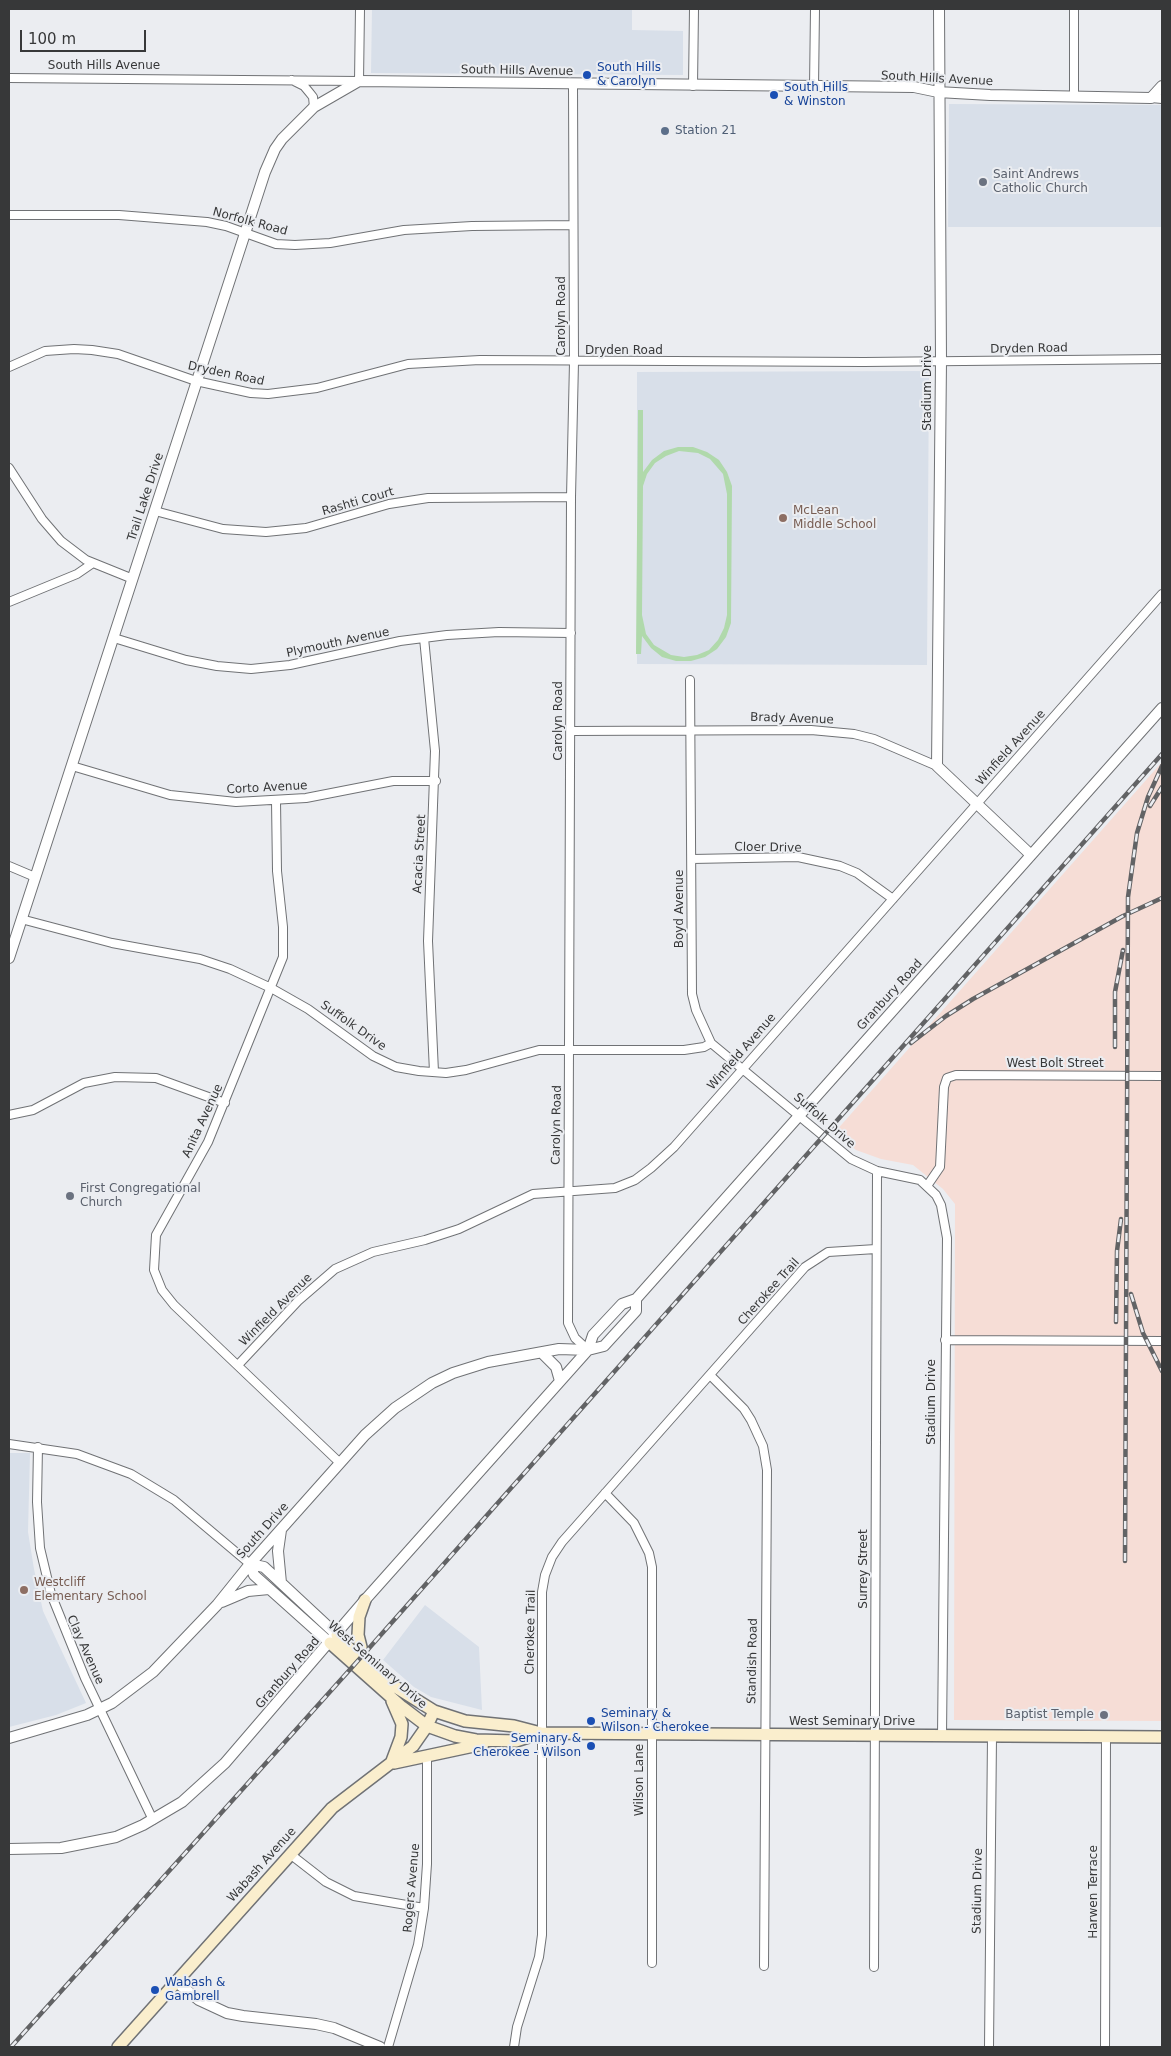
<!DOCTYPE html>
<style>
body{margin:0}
#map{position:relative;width:1171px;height:2056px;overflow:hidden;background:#ebedf1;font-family:"DejaVu Sans",sans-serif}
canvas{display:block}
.frame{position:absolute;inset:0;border:10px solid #373839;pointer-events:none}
.scale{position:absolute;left:20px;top:30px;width:126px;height:22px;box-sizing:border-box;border:2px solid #373839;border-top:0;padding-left:6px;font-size:15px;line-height:18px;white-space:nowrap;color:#373839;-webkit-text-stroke:4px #ebedf1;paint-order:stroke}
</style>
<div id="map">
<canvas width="1171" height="2056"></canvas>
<div class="frame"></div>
<div class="scale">100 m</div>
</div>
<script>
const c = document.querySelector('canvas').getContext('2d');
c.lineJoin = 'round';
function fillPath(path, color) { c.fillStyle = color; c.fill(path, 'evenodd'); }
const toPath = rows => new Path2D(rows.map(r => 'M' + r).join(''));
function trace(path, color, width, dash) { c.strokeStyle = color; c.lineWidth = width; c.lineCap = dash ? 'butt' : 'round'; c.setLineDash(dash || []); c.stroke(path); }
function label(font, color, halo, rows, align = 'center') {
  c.font = font + ' "DejaVu Sans",sans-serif'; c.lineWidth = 4; c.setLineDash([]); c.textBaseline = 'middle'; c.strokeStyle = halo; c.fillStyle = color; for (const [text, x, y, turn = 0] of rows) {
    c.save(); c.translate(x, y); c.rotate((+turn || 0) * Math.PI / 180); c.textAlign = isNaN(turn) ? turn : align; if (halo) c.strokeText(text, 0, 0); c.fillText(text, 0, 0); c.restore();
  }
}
fillPath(toPath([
 [372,9,632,9,632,30,683,31,683,75,371,73],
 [949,104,1162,105,1162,227,948,227],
 [929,371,927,665,637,664,637,372],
 [9,1453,30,1453,28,1532,34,1569,43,1611,86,1703,56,1715,9,1727],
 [425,1605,479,1647,482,1710,431,1697,414,1687,383,1660]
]), '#d8dfe9');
fillPath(toPath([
 [1162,762,1162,1721,954,1720,955,1204,943,1189,913,1165,881,1159,856,1150,835,1132]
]), '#f6ddd6');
fillPath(toPath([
 [638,410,643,410,643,472,652,460,664,451,678,447,693,447,707,452,719,460,727,472,732,486,731,623,726,637,717,649,705,657,691,661,676,661,662,657,651,648,642,636,641,654,636,654],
 [679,451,698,453,710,459,723,474,727,494,727,615,724,628,718,640,709,650,697,655,684,657,671,655,654,645,646,634,642,615,643,486,647,474,655,463,666,456]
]), '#b0d9ab');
const minor = toPath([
 [9,78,359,81,360,9],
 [292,80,304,86,309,92,313,97,314,107],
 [573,85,574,362,571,497,568,1323,575,1338,588,1350],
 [693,86,694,9],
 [814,87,815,9],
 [1074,96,1074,9],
 [1151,98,1162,99],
 [9,215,119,215,207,222,226,226,276,244,295,245,330,243,404,230,472,226,573,225],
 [9,367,45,351,74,349,92,350,118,354,196,381,251,393,268,394,317,388,408,364,480,360,864,362,1162,359],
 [9,468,42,519,61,541,86,560,133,579],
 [155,511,223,529,266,532,306,528,389,504,428,498,571,497],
 [9,602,77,574,93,563],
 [114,638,186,660,217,666,251,669,290,665,400,641,447,635,499,632,571,633],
 [424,638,435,751,428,941,434,1072],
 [690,680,692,994,696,1010,711,1043,851,1159,877,1171,920,1180,936,1195,941,1205,947,1238,942,1736],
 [571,731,811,730,854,734,874,739,937,766],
 [72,766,170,795,236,802,306,798,393,781,436,781],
 [276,801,277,871,283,927,283,957,208,1142,156,1235,154,1270,162,1290,174,1305,340,1463],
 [692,859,798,857,840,866,857,873,893,899],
 [9,866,35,877],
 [21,919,112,943,200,959,230,969,271,988,308,1009,373,1056,396,1067,419,1071,446,1073,466,1070,539,1050,684,1050,704,1047,711,1043],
 [9,1115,33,1110,84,1083,115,1077,156,1078,225,1103],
 [927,1186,940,1167,944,1087,947,1078,956,1075,1162,1076],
 [945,1340,1162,1341],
 [238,1365,298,1301,335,1269,373,1252,425,1240,459,1229,533,1194,615,1188,635,1180,651,1168,674,1147,1162,594],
 [711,1376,744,1409,751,1420,763,1446,767,1470,764,1966],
 [9,1444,77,1454,131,1474,174,1500,250,1564],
 [38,1447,37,1502,40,1548,51,1594,85,1678,153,1820],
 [605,1493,634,1523,649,1553,652,1567,652,1963],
 [290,1854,326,1882,354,1896,424,1908],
 [874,1967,877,1171],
 [388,2047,418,1945,424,1908,427,1864,427,1755],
 [514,2047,517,2027,539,1957,542,1935,542,1592,545,1575,552,1557,562,1542,805,1267,828,1252,876,1249],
 [989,2047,992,1736],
 [1105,2047,1106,1737]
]);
const tertiary = toPath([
 [939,9,941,361,937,766,1031,855],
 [9,958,265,172,275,149,282,139,314,107,359,81,914,87,938,92,990,95,1151,98,1162,86],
 [543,1354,556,1367,560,1381],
 [281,1530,278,1551,281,1583],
 [250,1564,264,1567,337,1635],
 [250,1564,254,1575,330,1643],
 [222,1602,248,1591,269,1589],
 [9,1738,87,1715,112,1703,153,1672,217,1605,250,1564,365,1435,395,1408,432,1383,453,1373,488,1362,559,1349,588,1350,604,1346,636,1311,636,1299],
 [9,1849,61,1848,116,1837,143,1825,182,1802,225,1763,365,1600,588,1350,593,1335,622,1304,636,1299,1162,708],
 [175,1981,199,2000,227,2013,243,2016,316,2024,334,2028,380,2047]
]);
const secondary = toPath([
 [337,1635,359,1659,386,1681,434,1711,465,1721,514,1726,541,1733,1162,1737],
 [330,1643,402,1707,427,1726,455,1736,476,1740,516,1741,541,1733],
 [365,1663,358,1635,359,1617,365,1600],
 [392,1701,402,1724,401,1737,392,1761],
 [394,1763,483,1744],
 [118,2047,332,1808,413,1746,427,1726,434,1711]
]);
trace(minor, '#707275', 10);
trace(tertiary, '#707275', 12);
trace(secondary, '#707275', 14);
trace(minor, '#fff', 8);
trace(tertiary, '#fff', 10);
trace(secondary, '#faeecd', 11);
const rail = toPath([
 [1150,806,1162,787],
 [911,1043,946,1016,973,999,1123,916,1162,898],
 [1115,1047,1115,992,1123,950],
 [1131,1294,1143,1333,1162,1371],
 [1116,1322,1117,1251,1121,1219],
 [1125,1561,1128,897,1137,833,1148,797,1162,766],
 [11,2047,363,1655,1162,754]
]);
trace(rail, '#626365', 4.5);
trace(rail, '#ebedf1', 2.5, [8]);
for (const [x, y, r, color] of [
 [587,75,5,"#1a4fb4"],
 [774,95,5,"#1a4fb4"],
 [665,131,5,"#5c6f8a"],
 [983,182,5,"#6b7280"],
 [783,518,5,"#8d6e63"],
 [70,1196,5,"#6b7280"],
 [24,1590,5,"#8d6e63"],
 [1104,1715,5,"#6b7280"],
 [591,1721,5,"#1a4fb4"],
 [591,1746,5,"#1a4fb4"],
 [155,1990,5,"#1a4fb4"]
]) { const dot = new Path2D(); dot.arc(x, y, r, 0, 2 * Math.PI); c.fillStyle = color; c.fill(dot); trace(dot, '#ebedf1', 2); }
label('12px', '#373839', '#ebedf1', [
 ["South Hills Avenue",104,66],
 ["South Hills Avenue",517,71,1],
 ["South Hills Avenue",937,79,3],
 ["Norfolk Road",250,222,15],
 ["Carolyn Road",562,316,-90],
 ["Dryden Road",1029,349,-1],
 ["Dryden Road",624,351],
 ["Dryden Road",226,374,12],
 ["Stadium Drive",928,388,-90],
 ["Trail Lake Drive",146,497,-72],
 ["Rashti Court",358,502,-16],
 ["Plymouth Avenue",338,643,-12],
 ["Brady Avenue",792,719,2],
 ["Carolyn Road",559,721,-90],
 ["Winfield Avenue",1011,748,-48],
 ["Corto Avenue",267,788,-3],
 ["Cloer Drive",768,848,1],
 ["Acacia Street",420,854,-87],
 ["Boyd Avenue",680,909,-90],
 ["Granbury Road",890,995,-48],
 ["Suffolk Drive",353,1026,35],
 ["Winfield Avenue",742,1052,-49],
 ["West Bolt Street",1055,1064],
 ["Anita Avenue",203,1121,-65],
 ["Suffolk Drive",824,1121,41],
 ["Carolyn Road",557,1125,-89],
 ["Cherokee Trail",769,1292,-48],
 ["Winfield Avenue",276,1310,-45],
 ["Stadium Drive",932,1402,-90],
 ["South Drive",263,1531,-48],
 ["Surrey Street",864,1569,-90],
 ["Cherokee Trail",531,1632,-89],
 ["Clay Avenue",85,1650,66],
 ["Standish Road",753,1661,-89],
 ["West Seminary Drive",377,1665,41],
 ["Granbury Road",288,1673,-49],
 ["West Seminary Drive",852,1722],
 ["Wilson Lane",640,1780,-90],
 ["Wabash Avenue",262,1865,-48],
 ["Rogers Avenue",412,1888,-85],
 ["Stadium Drive",978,1891,-89],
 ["Harwen Terrace",1094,1892,-90]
]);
label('12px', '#164399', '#ebedf1', [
 ["South Hills",597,68],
 ["& Carolyn",597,82],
 ["South Hills",784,88],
 ["& Winston",784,102],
 ["Seminary &",601,1714],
 ["Wilson - Cherokee",601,1728],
 ["Seminary &",581,1739,"right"],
 ["Cherokee - Wilson",581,1753,"right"],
 ["Wabash &",165,1983],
 ["Gambrell",165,1997]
], 'left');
label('12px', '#4e5e75', '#ebedf1', [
 ["Station 21",675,131]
], 'left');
label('12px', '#5b616d', '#ebedf1', [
 ["Saint Andrews",993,175],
 ["Catholic Church",993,189],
 ["First Congregational",80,1189],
 ["Church",80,1203],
 ["Baptist Temple",1094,1715,"right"]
], 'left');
label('12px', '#785e54', '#ebedf1', [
 ["McLean",793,511],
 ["Middle School",793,525],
 ["Westcliff",34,1583],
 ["Elementary School",34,1597]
], 'left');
</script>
